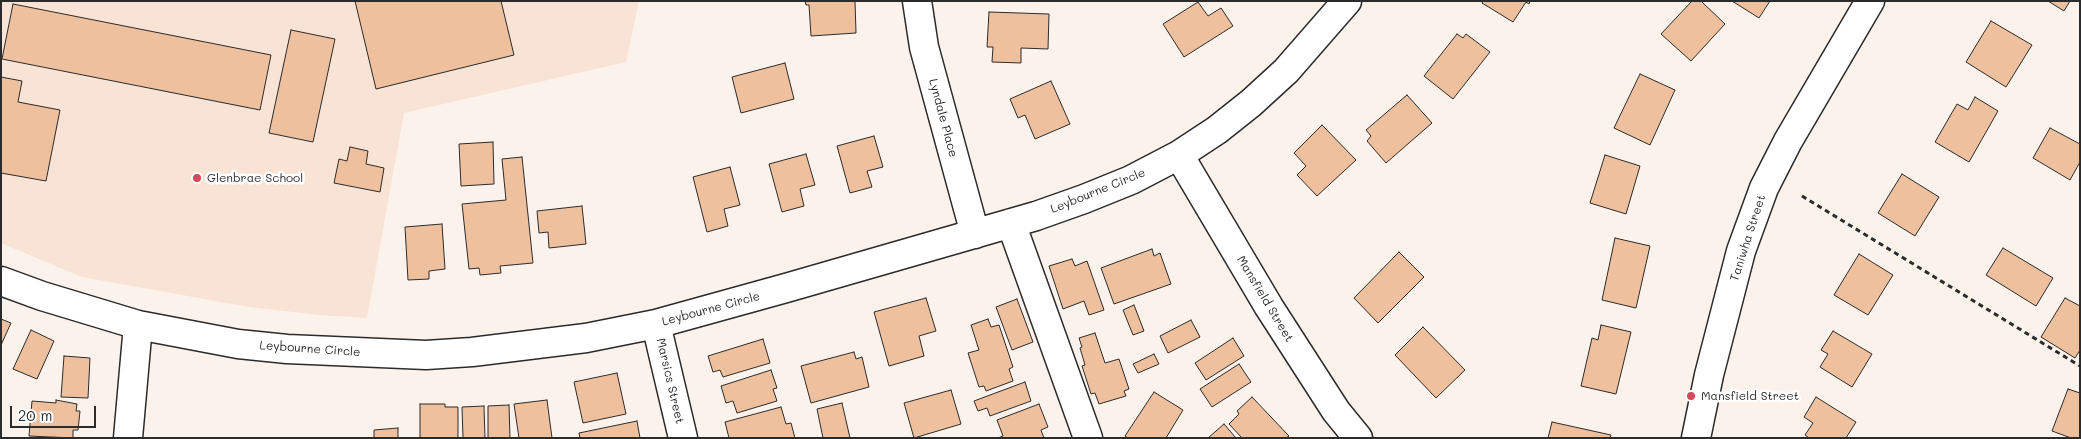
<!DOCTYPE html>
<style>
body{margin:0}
#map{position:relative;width:2081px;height:439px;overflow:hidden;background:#fcf2ec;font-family:Mali,sans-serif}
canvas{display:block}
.frame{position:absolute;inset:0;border:2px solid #2b2b2b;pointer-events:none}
.scale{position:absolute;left:10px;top:406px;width:86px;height:22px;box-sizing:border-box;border:2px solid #2b2b2b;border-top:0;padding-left:6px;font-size:15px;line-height:18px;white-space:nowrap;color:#2b2b2b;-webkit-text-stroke:4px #fff;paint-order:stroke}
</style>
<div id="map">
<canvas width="2081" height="439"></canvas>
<div class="frame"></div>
<div class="scale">20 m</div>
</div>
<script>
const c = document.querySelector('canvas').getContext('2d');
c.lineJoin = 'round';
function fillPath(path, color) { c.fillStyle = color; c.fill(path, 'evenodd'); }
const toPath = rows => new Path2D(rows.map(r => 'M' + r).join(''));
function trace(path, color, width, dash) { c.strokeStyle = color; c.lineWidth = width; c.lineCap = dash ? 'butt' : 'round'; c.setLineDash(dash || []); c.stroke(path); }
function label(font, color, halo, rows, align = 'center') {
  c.font = font + ' Mali,sans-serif'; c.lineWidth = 5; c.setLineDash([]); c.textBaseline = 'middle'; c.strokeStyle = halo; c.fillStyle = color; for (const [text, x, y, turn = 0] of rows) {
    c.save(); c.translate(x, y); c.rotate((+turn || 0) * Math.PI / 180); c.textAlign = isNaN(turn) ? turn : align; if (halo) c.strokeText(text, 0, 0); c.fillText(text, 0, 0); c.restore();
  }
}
fillPath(toPath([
 [1,1,639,1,626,62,404,113,367,318,320,315,249,307,82,277,1,243]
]), '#f8e3d5');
const building = toPath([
 [355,1,501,1,514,55,376,89,355,1],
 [805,1,855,1,856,33,811,36,809,5,806,5,805,1],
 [1483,1,1530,1,1529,4,1526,2,1513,22,1482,3,1483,1],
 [1692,1,1701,1,1725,24,1691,61,1661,34,1692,1],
 [1732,1,1770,1,1759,18,1732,1],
 [2048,1,2070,1,2064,11,2048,1],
 [1198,2,1208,16,1221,8,1233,26,1184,57,1163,24,1198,2],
 [13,4,271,55,260,110,2,59,13,4],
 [989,12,1049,14,1048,49,1021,48,1021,63,992,62,993,47,987,47,989,12],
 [1991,21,2032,45,2006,87,1966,62,1991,21],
 [291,30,335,39,313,142,269,133,291,30],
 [1457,34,1463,38,1466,34,1490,52,1453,99,1424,76,1457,34],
 [785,63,794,99,741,113,732,77,785,63],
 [1640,74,1675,90,1650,145,1614,128,1640,74],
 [1,77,22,81,18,102,60,110,46,181,1,173,1,77],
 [1051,81,1070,124,1035,139,1025,115,1018,118,1010,99,1051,81],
 [1407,95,1432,123,1386,163,1367,141,1371,136,1366,130,1407,95],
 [1975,97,1998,111,1969,162,1935,142,1957,104,1968,110,1975,97],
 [1322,125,1356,160,1317,196,1297,175,1306,166,1294,153,1322,125],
 [2050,128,2080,144,2080,162,2070,180,2033,158,2050,128],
 [874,136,883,167,867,171,872,187,850,193,837,146,874,136],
 [493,142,494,184,461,186,459,144,493,142],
 [350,147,368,151,366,164,384,168,380,192,334,183,339,159,347,161,350,147],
 [806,154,815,185,800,189,804,206,782,212,769,164,806,154],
 [1605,155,1640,166,1626,214,1590,203,1605,155],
 [522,157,533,263,500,266,501,273,480,275,479,268,469,269,462,204,506,200,502,159,522,157],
 [730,167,740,205,724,209,728,226,707,232,693,177,730,167],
 [1902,174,1939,197,1915,236,1878,213,1902,174],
 [582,206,586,244,549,248,548,232,539,233,537,211,582,206],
 [442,224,445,269,429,271,429,279,408,280,405,227,442,224],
 [1615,238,1650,246,1636,308,1602,300,1615,238],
 [2003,248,2053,278,2036,306,1986,275,2003,248],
 [1152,249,1154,256,1160,253,1171,284,1114,304,1101,268,1152,249],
 [1399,252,1424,277,1378,323,1354,298,1399,252],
 [1859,254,1893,275,1868,315,1834,295,1859,254],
 [1072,259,1075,266,1087,261,1104,310,1089,315,1084,301,1063,309,1049,266,1072,259],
 [926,298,936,331,919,336,924,356,889,366,874,312,926,298],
 [2065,298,2080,306,2080,350,2075,358,2041,337,2065,298],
 [1017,299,1033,342,1012,350,996,307,1017,299],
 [1134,305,1144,331,1133,335,1123,310,1134,305],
 [1,319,11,323,1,345,1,319],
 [988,319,991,327,999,325,1013,367,1009,369,1013,381,986,391,984,386,979,387,968,353,979,350,971,325,988,319],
 [1191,320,1200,337,1168,353,1160,336,1191,320],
 [1601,325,1631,332,1616,394,1581,386,1592,338,1598,340,1601,325],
 [1423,327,1465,370,1436,398,1395,355,1423,327],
 [31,330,54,341,37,379,13,369,31,330],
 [1833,331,1872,354,1852,387,1820,367,1828,354,1821,350,1833,331],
 [1095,333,1105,363,1119,359,1129,389,1124,391,1126,396,1099,404,1095,393,1091,394,1082,366,1085,365,1080,348,1082,347,1079,338,1095,333],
 [1233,338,1244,356,1206,380,1195,363,1233,338],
 [763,339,770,363,723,377,720,370,713,372,708,356,763,339],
 [854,352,856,359,862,357,869,387,811,403,801,366,854,352],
 [1154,354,1159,364,1138,373,1133,364,1154,354],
 [64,356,90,358,88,398,61,397,64,356],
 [1239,364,1251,382,1212,407,1200,389,1239,364],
 [771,370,777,388,773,389,777,401,737,413,733,401,726,403,721,386,771,370],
 [617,373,626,414,583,423,574,382,617,373],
 [1025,382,1031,401,990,416,987,408,978,411,974,401,1025,382],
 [2068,389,2080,393,2080,438,2071,438,2052,431,2068,389],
 [951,390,961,424,914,438,904,403,951,390],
 [1154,392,1183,410,1166,438,1128,438,1125,436,1154,392],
 [1252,397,1289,436,1286,438,1242,438,1229,424,1239,414,1237,411,1252,397],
 [1816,397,1856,422,1846,438,1809,438,1805,435,1813,423,1804,417,1816,397],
 [56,400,77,404,76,411,80,411,78,430,73,430,73,438,29,436,32,401,56,403,56,400],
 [547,400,552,438,519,438,514,404,547,400],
 [842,403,850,438,823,438,817,409,842,403],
 [420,404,445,404,445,407,458,407,458,438,420,438,420,404],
 [1039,404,1048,427,1041,430,1044,438,998,438,1003,436,997,420,1039,404],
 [509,405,510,438,488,438,488,406,509,405],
 [484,406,485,438,463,438,462,407,484,406],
 [781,407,786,424,791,423,795,438,729,438,725,422,781,407],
 [637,421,640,438,580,438,579,433,637,421],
 [1552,422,1611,435,1610,438,1548,438,1552,422],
 [1224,424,1236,438,1208,438,1224,424],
 [398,428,398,438,374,438,374,430,398,428]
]);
fillPath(building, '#eec09e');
trace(building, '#2b2b2b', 1);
const minor = toPath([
 [917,1,924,47,975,234],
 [1179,155,1269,307,1336,411,1358,438],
 [1011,223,1088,438],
 [1,281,42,296,138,325,238,344,287,349,426,355,472,352,586,338,656,324,786,288,1036,216,1084,199,1131,180,1179,155,1217,130,1251,103,1286,71,1347,1],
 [656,324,683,438],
 [128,438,138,325]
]);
const major = toPath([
 [1696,438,1709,375,1741,251,1764,188,1788,141,1870,1]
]);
trace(minor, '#2b2b2b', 31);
trace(major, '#2b2b2b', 31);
trace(toPath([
 [1802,196,2080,366]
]), '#2b2b2b', 3, [5, 4]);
trace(minor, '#fff', 28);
trace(major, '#fff', 28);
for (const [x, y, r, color] of [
 [197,178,5,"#d1495b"],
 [1691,396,5,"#d1495b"]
]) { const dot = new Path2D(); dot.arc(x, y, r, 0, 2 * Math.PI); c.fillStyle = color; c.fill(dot); trace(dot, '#fff', 2); }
label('12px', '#2b2b2b', '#fff', [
 ["Lyndale Place",943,118,75],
 ["Leybourne Circle",1098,191,-22],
 ["Taniwha Street",1748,238,-72],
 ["Mansfield Street",1265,299,59],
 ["Leybourne Circle",711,309,-15],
 ["Leybourne Circle",310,349,4],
 ["Marsics Street",670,381,77]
]);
label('12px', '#2b2b2b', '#fff', [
 ["Glenbrae School",207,178],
 ["Mansfield Street",1701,396]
], 'left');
</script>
